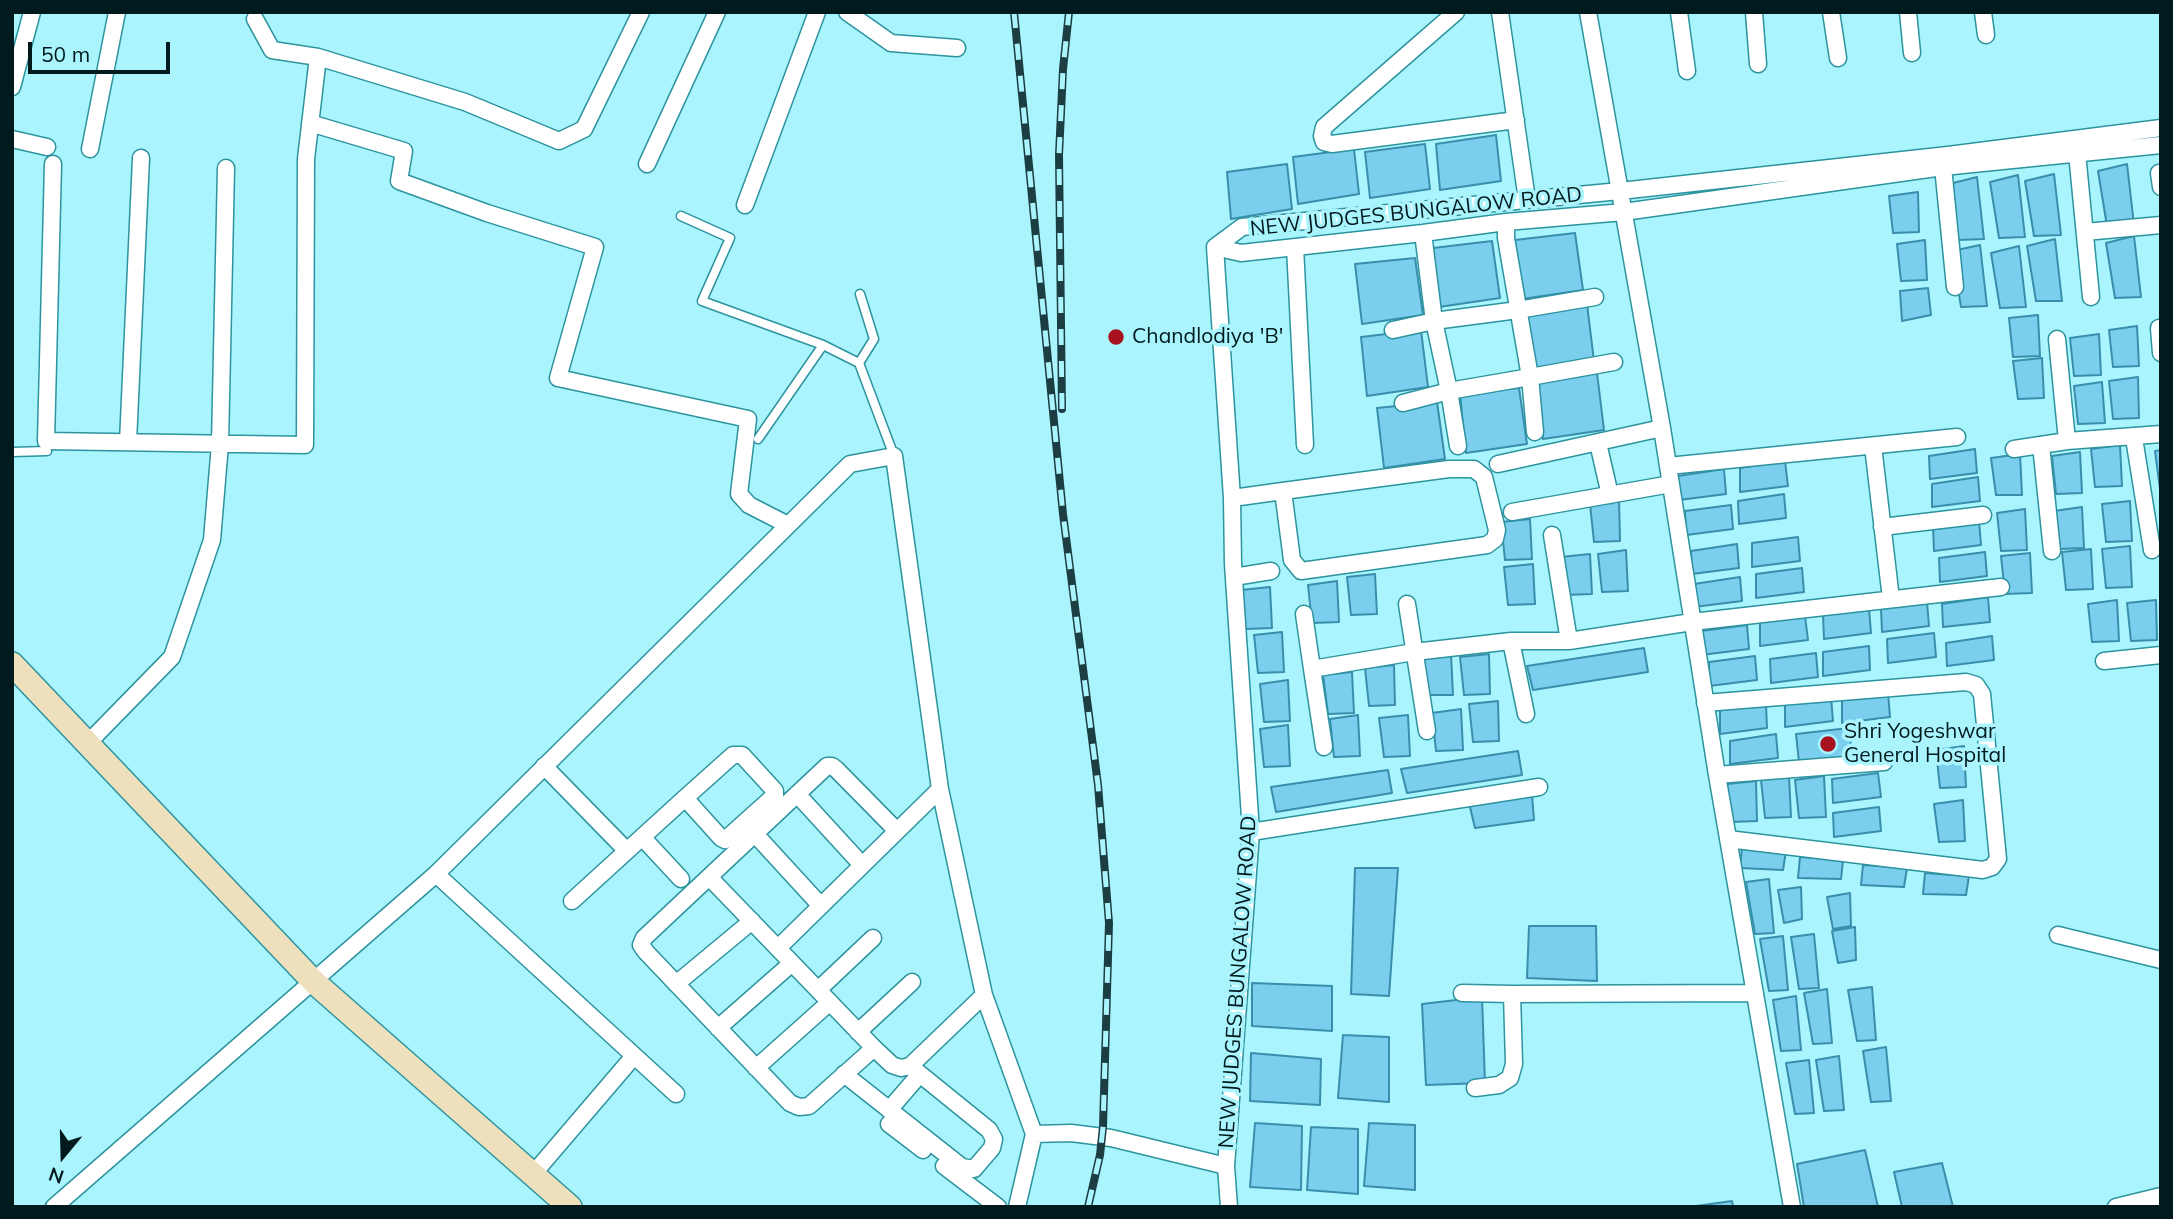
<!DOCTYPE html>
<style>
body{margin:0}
#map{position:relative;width:2173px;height:1219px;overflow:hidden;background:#aaf4fd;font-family:Mulish,sans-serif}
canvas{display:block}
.frame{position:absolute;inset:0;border:14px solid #001a1e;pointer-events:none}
.north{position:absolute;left:28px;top:1121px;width:70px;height:70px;-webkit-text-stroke:5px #aaf4fd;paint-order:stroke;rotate:199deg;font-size:19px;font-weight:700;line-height:28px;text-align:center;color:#001a1e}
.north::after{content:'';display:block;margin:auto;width:24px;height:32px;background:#001a1e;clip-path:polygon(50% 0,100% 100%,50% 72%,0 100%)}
.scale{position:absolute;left:28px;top:42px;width:142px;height:32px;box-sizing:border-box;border:4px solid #001a1e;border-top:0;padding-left:9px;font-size:21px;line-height:24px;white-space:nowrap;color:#001a1e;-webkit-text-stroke:5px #aaf4fd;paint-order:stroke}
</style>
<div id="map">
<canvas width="2173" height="1219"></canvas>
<div class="frame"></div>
<div class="north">N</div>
<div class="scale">50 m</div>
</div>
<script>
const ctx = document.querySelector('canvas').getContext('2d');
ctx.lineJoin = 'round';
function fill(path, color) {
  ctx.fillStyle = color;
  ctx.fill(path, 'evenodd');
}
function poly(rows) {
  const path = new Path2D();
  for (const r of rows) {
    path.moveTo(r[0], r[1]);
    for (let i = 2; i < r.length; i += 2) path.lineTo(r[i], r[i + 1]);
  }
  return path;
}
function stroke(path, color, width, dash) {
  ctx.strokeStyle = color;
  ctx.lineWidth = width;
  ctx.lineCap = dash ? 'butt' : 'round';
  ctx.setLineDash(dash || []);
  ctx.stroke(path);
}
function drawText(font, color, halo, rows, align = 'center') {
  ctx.font = font + ' Mulish,sans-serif';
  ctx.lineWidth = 7;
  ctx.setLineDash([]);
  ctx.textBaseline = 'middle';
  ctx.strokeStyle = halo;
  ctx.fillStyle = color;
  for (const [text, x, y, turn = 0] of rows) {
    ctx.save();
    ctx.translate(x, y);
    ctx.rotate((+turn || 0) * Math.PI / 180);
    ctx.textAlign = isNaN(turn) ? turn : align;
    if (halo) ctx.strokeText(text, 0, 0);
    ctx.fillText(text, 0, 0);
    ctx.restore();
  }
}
const building = poly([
 [1496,135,1501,181,1440,190,1436,144,1496,135],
 [1425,144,1430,189,1370,198,1365,152,1425,144],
 [1354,149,1359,194,1298,204,1293,157,1354,149],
 [1287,164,1292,209,1231,219,1227,172,1287,164],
 [2127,164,2134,225,2107,226,2098,171,2127,164],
 [2054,174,2061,235,2034,236,2025,181,2054,174],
 [2018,175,2025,237,1999,238,1990,182,2018,175],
 [1977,177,1984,239,1958,240,1949,184,1977,177],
 [1918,192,1919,232,1893,233,1889,196,1918,192],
 [1575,233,1583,290,1522,299,1515,240,1575,233],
 [2134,236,2141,297,2115,298,2106,243,2134,236],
 [2055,239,2062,301,2036,301,2027,246,2055,239],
 [1925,240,1927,280,1901,281,1897,244,1925,240],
 [1492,241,1500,298,1439,307,1433,248,1492,241],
 [1980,245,1987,306,1961,307,1952,251,1980,245],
 [2019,246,2026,307,2000,308,1991,253,2019,246],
 [1415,258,1423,315,1362,324,1355,264,1415,258],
 [1928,288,1931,315,1902,321,1900,291,1928,288],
 [1587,304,1594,361,1533,370,1526,314,1587,304],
 [2038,315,2040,356,2013,357,2009,318,2038,315],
 [2137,326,2139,366,2113,367,2109,330,2137,326],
 [1421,330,1428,387,1367,396,1361,337,1421,330],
 [2099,334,2101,375,2074,376,2070,338,2099,334],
 [2042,358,2044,398,2018,399,2013,361,2042,358],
 [1597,373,1604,430,1543,439,1537,380,1597,373],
 [2138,377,2139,418,2113,419,2109,381,2138,377],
 [2102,382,2105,423,2078,424,2074,386,2102,382],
 [1519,388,1527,444,1466,453,1460,394,1519,388],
 [1437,402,1445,459,1384,468,1377,408,1437,402],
 [2120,445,2122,486,2095,487,2091,449,2120,445],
 [1975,449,1977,473,1930,479,1929,456,1975,449],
 [2161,450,2161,489,2160,489,2155,451,2161,450],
 [2080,452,2082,493,2056,494,2052,456,2080,452],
 [2020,454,2022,495,1996,495,1991,458,2020,454],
 [1785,461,1788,486,1740,492,1740,468,1785,461],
 [1724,469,1726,494,1679,500,1678,476,1724,469],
 [1978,477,1980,501,1932,507,1932,484,1978,477],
 [1784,494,1786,518,1739,524,1738,501,1784,494],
 [1619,501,1620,541,1594,542,1590,504,1619,501],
 [2130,501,2132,541,2106,542,2102,504,2130,501],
 [1731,505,1733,529,1686,535,1685,511,1731,505],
 [2082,507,2084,548,2058,549,2054,511,2082,507],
 [2025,509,2027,550,2001,551,1997,513,2025,509],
 [1530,519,1532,559,1505,560,1501,522,1530,519],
 [1979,521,1981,545,1934,551,1933,527,1979,521],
 [1798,537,1800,561,1752,567,1752,543,1798,537],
 [1737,544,1739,568,1692,574,1691,551,1737,544],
 [2130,546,2132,587,2106,588,2102,549,2130,546],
 [2091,549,2093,589,2066,590,2062,552,2091,549],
 [1626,550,1628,591,1602,592,1598,554,1626,550],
 [1985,552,1987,576,1940,582,1939,558,1985,552],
 [2030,553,2032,593,2005,594,2001,556,2030,553],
 [1590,554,1592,594,1565,595,1561,557,1590,554],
 [1533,564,1535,604,1508,605,1504,567,1533,564],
 [1802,568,1804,592,1756,598,1756,574,1802,568],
 [1375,574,1377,614,1351,615,1347,577,1375,574],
 [1740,577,1742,601,1694,607,1694,584,1740,577],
 [1337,581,1339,622,1312,623,1308,585,1337,581],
 [1270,587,1272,628,1245,629,1241,590,1270,587],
 [1988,597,1990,622,1943,627,1942,604,1988,597],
 [2117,600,2119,641,2092,642,2088,604,2117,600],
 [2156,600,2157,640,2131,641,2127,603,2156,600],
 [1927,602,1929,626,1882,632,1881,609,1927,602],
 [1869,609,1871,633,1824,639,1823,615,1869,609],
 [1805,616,1808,640,1760,646,1760,622,1805,616],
 [1747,625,1749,649,1701,655,1701,631,1747,625],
 [1282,632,1284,672,1258,673,1254,635,1282,632],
 [1934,633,1936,657,1888,663,1887,639,1934,633],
 [1992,636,1994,660,1947,666,1946,643,1992,636],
 [1869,646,1870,670,1823,676,1823,652,1869,646],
 [1644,648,1648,672,1533,690,1527,666,1644,648],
 [1816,653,1818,677,1771,683,1770,659,1816,653],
 [1451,654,1453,695,1426,695,1422,657,1451,654],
 [1489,654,1490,694,1464,695,1460,657,1489,654],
 [1755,656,1757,680,1709,686,1709,662,1755,656],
 [1394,665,1395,705,1369,706,1365,668,1394,665],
 [1352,672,1354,713,1328,714,1323,675,1352,672],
 [1288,680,1290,721,1264,722,1260,684,1288,680],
 [1888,693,1890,717,1842,723,1842,699,1888,693],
 [1831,697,1833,721,1785,727,1785,703,1831,697],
 [1498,701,1499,741,1473,742,1469,704,1498,701],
 [1766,704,1767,728,1720,734,1720,710,1766,704],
 [1461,709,1463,750,1436,751,1432,713,1461,709],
 [1358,715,1360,756,1334,757,1330,719,1358,715],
 [1408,715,1410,756,1384,757,1379,718,1408,715],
 [1288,725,1290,766,1264,767,1260,729,1288,725],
 [1849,728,1852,756,1799,762,1796,734,1849,728],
 [1776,734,1778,758,1730,764,1730,741,1776,734],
 [1964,746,1966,787,1940,788,1936,750,1964,746],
 [1518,751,1522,775,1407,793,1401,769,1518,751],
 [1388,770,1392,793,1276,812,1271,787,1388,770],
 [1878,773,1881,797,1833,803,1832,779,1878,773],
 [1789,776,1791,817,1765,818,1761,780,1789,776],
 [1824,776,1826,817,1799,818,1795,780,1824,776],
 [1756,781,1757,821,1731,822,1727,784,1756,781],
 [1532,795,1534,820,1475,828,1469,803,1532,795],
 [1963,800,1965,841,1939,842,1934,804,1963,800],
 [1879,807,1881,831,1834,837,1833,813,1879,807],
 [1742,848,1786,851,1783,870,1740,868,1742,848],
 [1800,857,1843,860,1841,879,1798,878,1800,857],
 [1863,865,1907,868,1904,887,1861,885,1863,865],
 [1355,868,1398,868,1389,996,1351,994,1355,868],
 [1925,873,1969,876,1966,895,1923,894,1925,873],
 [1769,879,1774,933,1755,934,1746,882,1769,879],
 [1801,887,1802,919,1784,923,1778,890,1801,887],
 [1850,893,1851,926,1833,929,1827,897,1850,893],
 [1529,926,1596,926,1597,981,1527,978,1529,926],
 [1855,927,1856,960,1838,963,1832,931,1855,927],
 [1814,934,1819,988,1799,989,1791,937,1814,934],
 [1783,936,1788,990,1769,991,1760,939,1783,936],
 [1252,983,1332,986,1332,1031,1252,1026,1252,983],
 [1872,987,1876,1040,1857,1041,1848,990,1872,987],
 [1827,989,1832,1043,1813,1044,1804,993,1827,989],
 [1796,996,1801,1050,1781,1051,1773,1000,1796,996],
 [1482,997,1485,1083,1426,1085,1422,1004,1482,997],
 [1343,1035,1389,1037,1389,1102,1338,1098,1343,1035],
 [1886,1047,1891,1101,1871,1102,1863,1051,1886,1047],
 [1251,1053,1321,1059,1320,1105,1250,1101,1251,1053],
 [1839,1056,1844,1110,1824,1111,1816,1060,1839,1056],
 [1809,1060,1814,1113,1795,1114,1786,1063,1809,1060],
 [1255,1123,1302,1126,1301,1190,1250,1187,1255,1123],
 [1369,1123,1415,1125,1415,1190,1364,1186,1369,1123],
 [1311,1127,1358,1129,1358,1194,1307,1190,1311,1127],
 [1865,1150,1878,1207,1804,1207,1797,1164,1865,1150],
 [1942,1163,1953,1207,1902,1207,1894,1172,1942,1163],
 [1732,1201,1733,1207,1689,1207,1732,1201]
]);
fill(building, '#7bceee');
stroke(building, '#398eac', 2);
const lane = poly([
 [681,216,730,238,702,301,823,345,859,363,894,456],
 [859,363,874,339,860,294],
 [758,439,823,345],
 [12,452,47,451]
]);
const street = poly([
 [847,12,891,43,957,48],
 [1456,12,1324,127,1322,136,1324,142,1332,144,1516,120],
 [1500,12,1527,200],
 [1588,12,1662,428,1717,775,1792,1207],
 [1679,12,1687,71],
 [1754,12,1758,64],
 [1831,12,1838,58],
 [1908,12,1912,53],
 [1983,12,1986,35],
 [318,57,465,102,559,141,584,129,641,12],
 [12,87,32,12],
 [310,123,404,151,399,181,487,213,595,247,558,378,748,419,739,494,749,505,788,525],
 [12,139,47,147],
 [90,149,117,12],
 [2077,153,2091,297],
 [53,164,46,441,305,445,306,159,318,57,272,50,255,19],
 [647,164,717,12],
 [1943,167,1955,287],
 [2159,173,2161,187],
 [745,205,817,12],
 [2085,232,2161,225],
 [1423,233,1434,321,1449,391,1530,377,1506,238,1506,222],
 [1215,247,1232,498,1233,564,1251,832,1226,1166,1229,1207],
 [1215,247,1242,227,1620,191,1948,155,2161,128],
 [1215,247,1241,253,1423,233,1506,222,1624,212,1943,167,2161,145],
 [1295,247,1305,445],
 [2159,328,2161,353],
 [1393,330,1434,321,1518,310,1595,297],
 [2057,339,2067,441],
 [1403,403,1449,391,1458,446],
 [1535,432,1530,377,1614,362],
 [2134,438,2152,550],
 [128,442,141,158],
 [1598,443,1610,495],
 [2041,445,2052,551],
 [1873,446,1891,599],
 [2014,449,2067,441,2161,434],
 [1498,464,1662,428],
 [1668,466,1957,437],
 [1232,498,1247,496,1283,491,1449,469,1474,469,1484,477,1497,530,1495,539,1487,545,1301,571,1292,560,1283,491],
 [1512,512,1671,484],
 [1882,527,1983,515],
 [1552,535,1569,641],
 [1234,577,1271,571],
 [1407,604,1427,731],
 [1304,614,1312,669,1414,652,1511,641,1569,641,1692,622,2001,587],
 [1511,641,1526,714],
 [2104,661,2161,655],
 [1312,669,1324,747],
 [1705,703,1966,682,1976,685,1982,694,1998,859,1992,867,1983,870,1728,839],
 [88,743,172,657,212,540,220,444,226,168],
 [544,766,627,851],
 [1717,775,1884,762],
 [797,794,862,865],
 [897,831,836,769,832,766,827,766,644,938,641,945,646,952,790,1103,799,1107,809,1106,874,1048,892,1065,901,1068,910,1066,984,995],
 [1251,832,1539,787],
 [755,834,821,906],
 [642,837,681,879],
 [436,874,676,1094],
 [709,877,874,1048],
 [572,901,685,798,733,755,742,755,775,791,775,795,725,840,721,838,685,798],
 [2058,935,2161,960],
 [778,948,940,789],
 [676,984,752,921],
 [818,990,873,938],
 [1462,993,1512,994],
 [718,1028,792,963],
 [858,1032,912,982],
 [756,1068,830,1002],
 [844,1074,962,1167,974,1169,992,1148,994,1139,989,1130,910,1066],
 [1475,1088,1499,1085,1510,1078,1514,1064,1512,994,1755,993],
 [889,1110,920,1074],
 [889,1124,923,1150],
 [1034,1134,1071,1133,1111,1138,1226,1166],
 [944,1166,998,1207],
 [534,1173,634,1056],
 [54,1207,436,874,850,464,894,456,940,789,984,995,1034,1134,1017,1207],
 [2116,1207,2161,1196]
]);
const secondary = poly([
 [12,664,314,982,570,1207]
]);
stroke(lane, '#2c949f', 11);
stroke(street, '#2c949f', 19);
stroke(secondary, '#2c949f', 26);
stroke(lane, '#fff', 8);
stroke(street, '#fff', 16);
stroke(secondary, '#eee0bd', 23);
const rail = poly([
 [1014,12,1063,514,1098,785,1109,923,1103,1127,1100,1155,1088,1207],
 [1062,409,1059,155,1063,69,1069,12]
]);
stroke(rail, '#1c3e43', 8);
stroke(rail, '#aaf4fd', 5, [16]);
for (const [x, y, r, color] of [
 [1116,337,9,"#a8121e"],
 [1828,744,9,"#a8121e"]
]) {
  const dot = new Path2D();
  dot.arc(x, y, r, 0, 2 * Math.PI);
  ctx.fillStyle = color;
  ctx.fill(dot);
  stroke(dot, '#aaf4fd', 2.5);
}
drawText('21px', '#001a1e', '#aaf4fd', [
 ["NEW JUDGES BUNGALOW ROAD",1416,212,-6],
 ["NEW JUDGES BUNGALOW ROAD",1238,982,-86]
]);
drawText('21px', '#001a1e', '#aaf4fd', [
 ["Chandlodiya 'B'",1132,337],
 ["Shri Yogeshwar",1844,732],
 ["General Hospital",1844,756]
], 'left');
</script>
